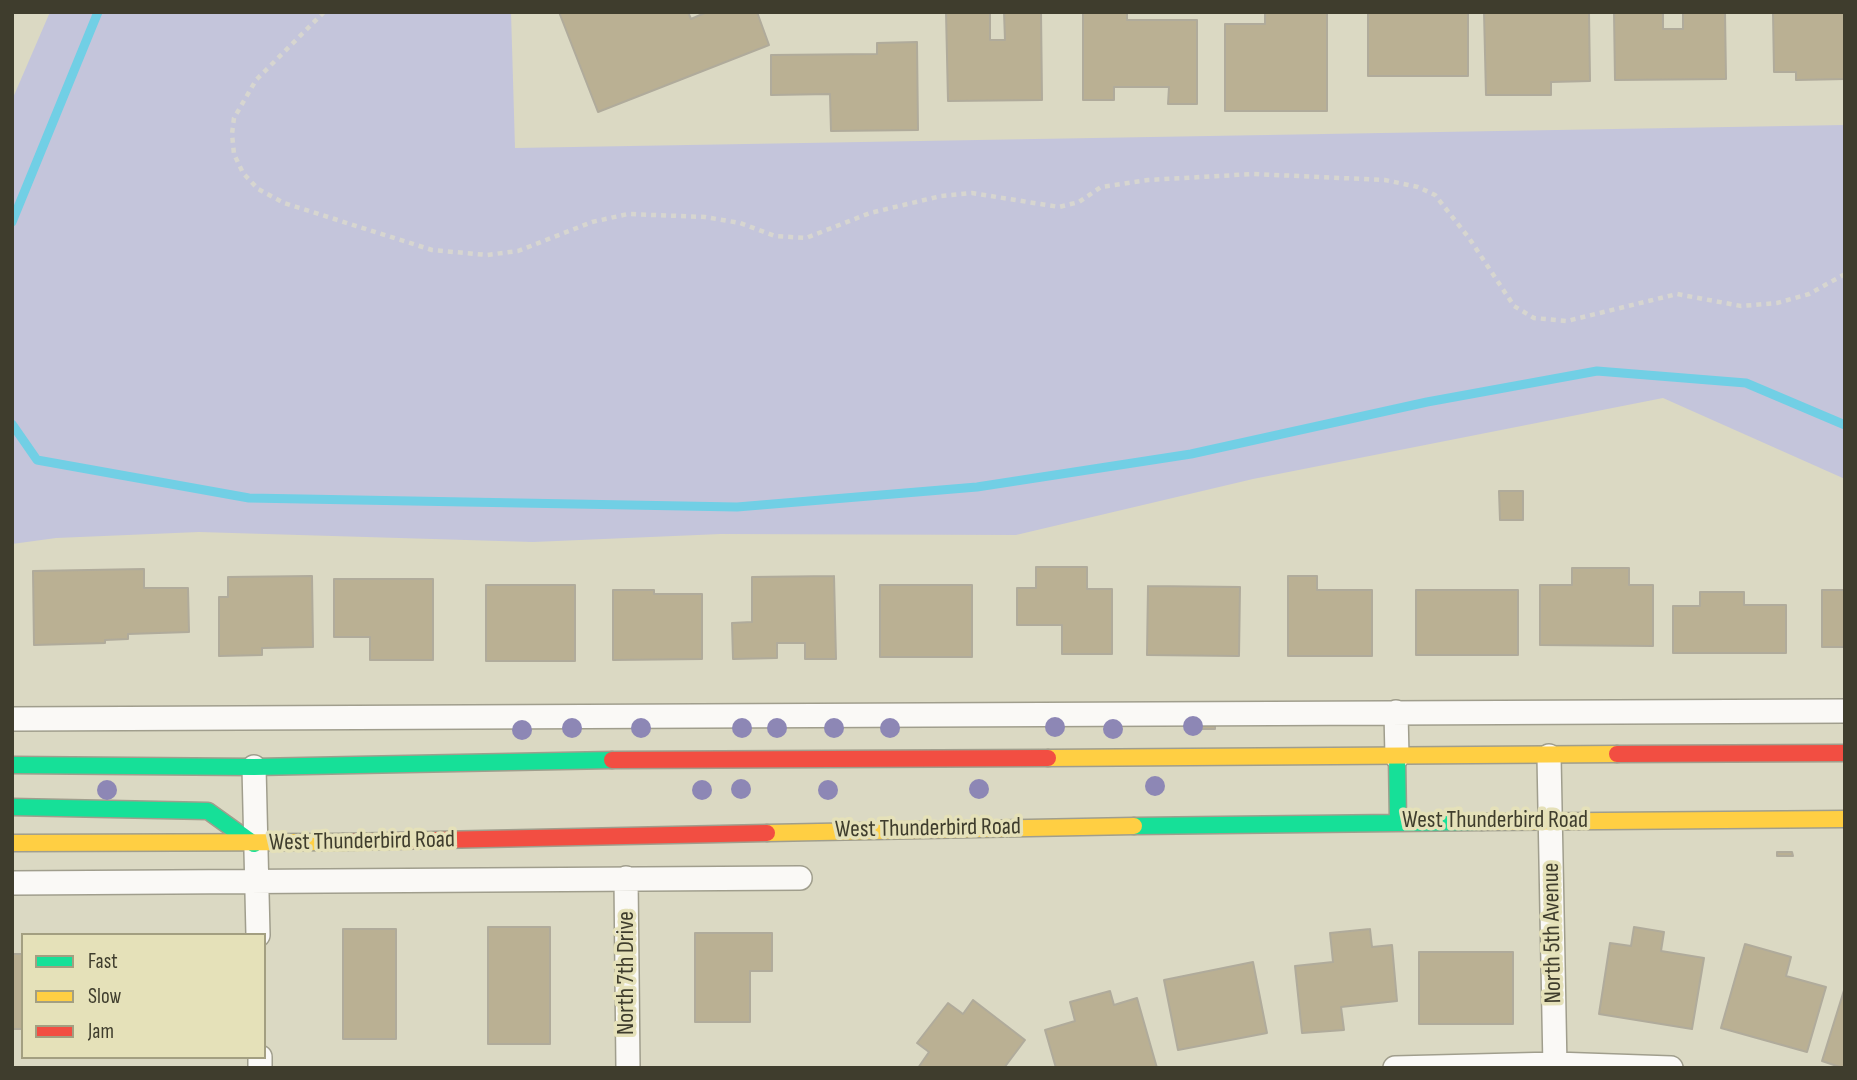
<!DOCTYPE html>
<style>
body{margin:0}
#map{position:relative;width:1857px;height:1080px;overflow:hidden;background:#dbd9c3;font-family:"Sofia Sans Condensed",sans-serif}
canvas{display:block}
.frame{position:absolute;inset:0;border:14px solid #3f3d2d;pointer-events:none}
.legend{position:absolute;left:21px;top:933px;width:245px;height:126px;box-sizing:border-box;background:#e5e1b9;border:2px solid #a39f81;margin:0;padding:9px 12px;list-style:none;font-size:21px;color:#3f3d2d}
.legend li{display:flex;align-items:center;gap:14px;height:35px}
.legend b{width:35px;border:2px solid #a39f81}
</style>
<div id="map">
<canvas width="1857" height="1080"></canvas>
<div class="frame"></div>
<ul class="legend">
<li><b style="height:9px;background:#16e098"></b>Fast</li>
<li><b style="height:9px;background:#ffcf43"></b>Slow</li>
<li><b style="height:9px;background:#f24e42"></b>Jam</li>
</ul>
</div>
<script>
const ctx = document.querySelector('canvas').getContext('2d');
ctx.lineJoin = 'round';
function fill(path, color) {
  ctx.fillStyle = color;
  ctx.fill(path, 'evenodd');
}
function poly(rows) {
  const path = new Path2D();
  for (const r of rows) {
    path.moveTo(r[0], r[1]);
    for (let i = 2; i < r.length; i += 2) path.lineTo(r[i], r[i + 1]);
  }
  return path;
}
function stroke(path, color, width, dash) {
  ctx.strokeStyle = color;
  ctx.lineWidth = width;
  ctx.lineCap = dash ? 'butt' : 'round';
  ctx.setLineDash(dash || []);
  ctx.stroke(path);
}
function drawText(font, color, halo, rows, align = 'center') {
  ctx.font = font + ' "Sofia Sans Condensed",sans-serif';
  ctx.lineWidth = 7;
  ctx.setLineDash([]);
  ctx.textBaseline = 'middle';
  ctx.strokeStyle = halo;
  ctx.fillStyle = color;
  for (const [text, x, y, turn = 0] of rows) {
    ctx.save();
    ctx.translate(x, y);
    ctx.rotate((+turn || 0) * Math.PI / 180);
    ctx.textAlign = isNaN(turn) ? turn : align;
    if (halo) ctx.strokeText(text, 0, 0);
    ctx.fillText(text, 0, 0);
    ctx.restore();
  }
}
fill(poly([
 [50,12,511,12,515,148,1845,125,1845,479,1663,398,1253,479,1016,535,721,534,533,542,199,532,56,538,12,544,12,100]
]), '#c4c5db');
stroke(poly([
 [12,222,98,12],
 [12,424,37,460,249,498,737,507,977,487,1191,454,1427,402,1597,371,1746,383,1845,425]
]), '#71cfe5', 9);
const building = poly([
 [559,12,688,12,691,19,707,12,757,12,769,45,598,112,559,12],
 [946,12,990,12,990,40,1005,40,1004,12,1041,12,1042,100,948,101,946,12],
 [1083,12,1127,12,1127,20,1197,20,1197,104,1168,104,1169,87,1114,87,1114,100,1083,100,1083,12],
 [1265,12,1327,12,1327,111,1225,111,1225,24,1265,24,1265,12],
 [1368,12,1468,12,1468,76,1368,76,1368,12],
 [1484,12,1589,12,1590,81,1551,82,1551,95,1486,95,1484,12],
 [1614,12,1663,12,1663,29,1683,29,1683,12,1725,12,1726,79,1615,80,1614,12],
 [1773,12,1845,12,1845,79,1796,80,1796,72,1774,72,1773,12],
 [917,42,918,130,831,131,830,94,771,95,771,55,877,54,877,43,917,42],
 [1499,491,1523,491,1523,520,1500,520,1499,491],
 [1036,567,1087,567,1087,589,1112,589,1112,654,1062,654,1062,625,1017,625,1017,588,1036,588,1036,567],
 [1572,568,1629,568,1629,585,1653,585,1653,646,1540,645,1540,585,1572,585,1572,568],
 [144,569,144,588,188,588,189,632,128,634,128,639,105,640,105,643,34,645,33,571,144,569],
 [312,576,313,647,262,648,262,655,219,656,219,597,228,597,228,577,312,576],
 [834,576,836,659,805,659,805,643,777,643,777,658,733,659,732,623,752,622,752,577,834,576],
 [1288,576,1317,576,1317,590,1372,590,1372,656,1288,656,1288,576],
 [334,579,433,579,433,660,370,660,370,637,334,637,334,579],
 [486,585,575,585,575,661,486,661,486,585],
 [880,585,972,585,972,657,880,657,880,585],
 [1148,586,1240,587,1239,656,1147,655,1148,586],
 [613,590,654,590,654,594,702,594,702,659,613,660,613,590],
 [1416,590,1518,590,1518,655,1416,655,1416,590],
 [1822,590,1845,590,1845,647,1822,647,1822,590],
 [1700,592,1744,592,1744,605,1786,605,1786,653,1673,653,1673,606,1700,606,1700,592],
 [1215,722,1215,729,1200,729,1200,723,1215,722],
 [1777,852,1792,852,1793,856,1777,856,1777,852],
 [488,927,550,927,550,1044,488,1044,488,927],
 [1634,927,1664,932,1661,951,1704,958,1692,1029,1599,1014,1610,943,1631,946,1634,927],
 [343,929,396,929,396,1039,343,1039,343,929],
 [1370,929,1372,947,1392,945,1397,1001,1341,1007,1344,1030,1302,1033,1295,966,1333,962,1330,933,1370,929],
 [695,933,772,933,772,971,750,971,750,1022,695,1022,695,933],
 [1745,944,1791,957,1786,976,1826,987,1807,1052,1721,1028,1745,944],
 [1419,952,1513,952,1513,1024,1419,1024,1419,952],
 [12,954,23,954,23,1029,12,1029,12,954],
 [1253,962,1267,1033,1178,1050,1164,980,1253,962],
 [1845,987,1845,1068,1843,1068,1822,1061,1845,987],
 [1110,991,1114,1005,1137,998,1157,1068,1056,1068,1045,1030,1075,1021,1070,1002,1110,991],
 [973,1000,1025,1040,1004,1068,918,1068,929,1052,917,1043,948,1003,963,1014,973,1000]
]);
fill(building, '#bab093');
stroke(building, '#b0ab9b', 2);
const street = poly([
 [1396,712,1397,757],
 [12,719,1845,711],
 [1549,756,1555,1068],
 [254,767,258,935],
 [626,878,628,1068],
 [12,883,800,878],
 [260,1057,260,1068],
 [1395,1068,1555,1064,1671,1068]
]);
const fast = poly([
 [1397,757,1398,821],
 [12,765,254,767,612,760],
 [12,807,208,811,254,844],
 [1134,826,1482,822]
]);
const slow = poly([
 [1048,758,1617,754],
 [1482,822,1845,819],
 [767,833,1134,826],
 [12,843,343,842]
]);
const jam = poly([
 [1617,754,1845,753],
 [612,760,1048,758],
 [343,842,767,833]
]);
stroke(street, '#a09e8d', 26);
stroke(fast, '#a09e8d', 19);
stroke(slow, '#a09e8d', 19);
stroke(jam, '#a09e8d', 19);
stroke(poly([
 [324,12,256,80,234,118,232,134,234,154,243,173,258,189,284,203,432,250,487,255,518,251,592,222,628,214,705,217,740,223,775,236,806,238,870,213,941,196,972,193,1059,207,1079,202,1101,187,1148,180,1254,174,1385,180,1418,187,1435,195,1469,238,1514,306,1534,318,1567,321,1677,294,1741,306,1777,303,1809,294,1845,274]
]), '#d7d6d0', 4.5, [5, 5]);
stroke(street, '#faf9f6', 23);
stroke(fast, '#16e098', 16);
stroke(slow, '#ffcf43', 16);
stroke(jam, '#f24e42', 16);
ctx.fillStyle = '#8d87b5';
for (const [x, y] of [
 [1193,726],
 [1055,727],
 [572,728],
 [641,728],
 [742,728],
 [777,728],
 [834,728],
 [890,728],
 [1113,729],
 [522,730],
 [1155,786],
 [741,789],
 [979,789],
 [107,790],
 [702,790],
 [828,790]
]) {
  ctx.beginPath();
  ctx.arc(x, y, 10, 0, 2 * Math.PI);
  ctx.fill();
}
drawText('24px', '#3f3d2d', '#e5e1b9', [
 ["West Thunderbird Road",1495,821],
 ["West Thunderbird Road",928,829,-1],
 ["West Thunderbird Road",362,842,-1],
 ["North 5th Avenue",1553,933,-91],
 ["North 7th Drive",627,973,-90]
]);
</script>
